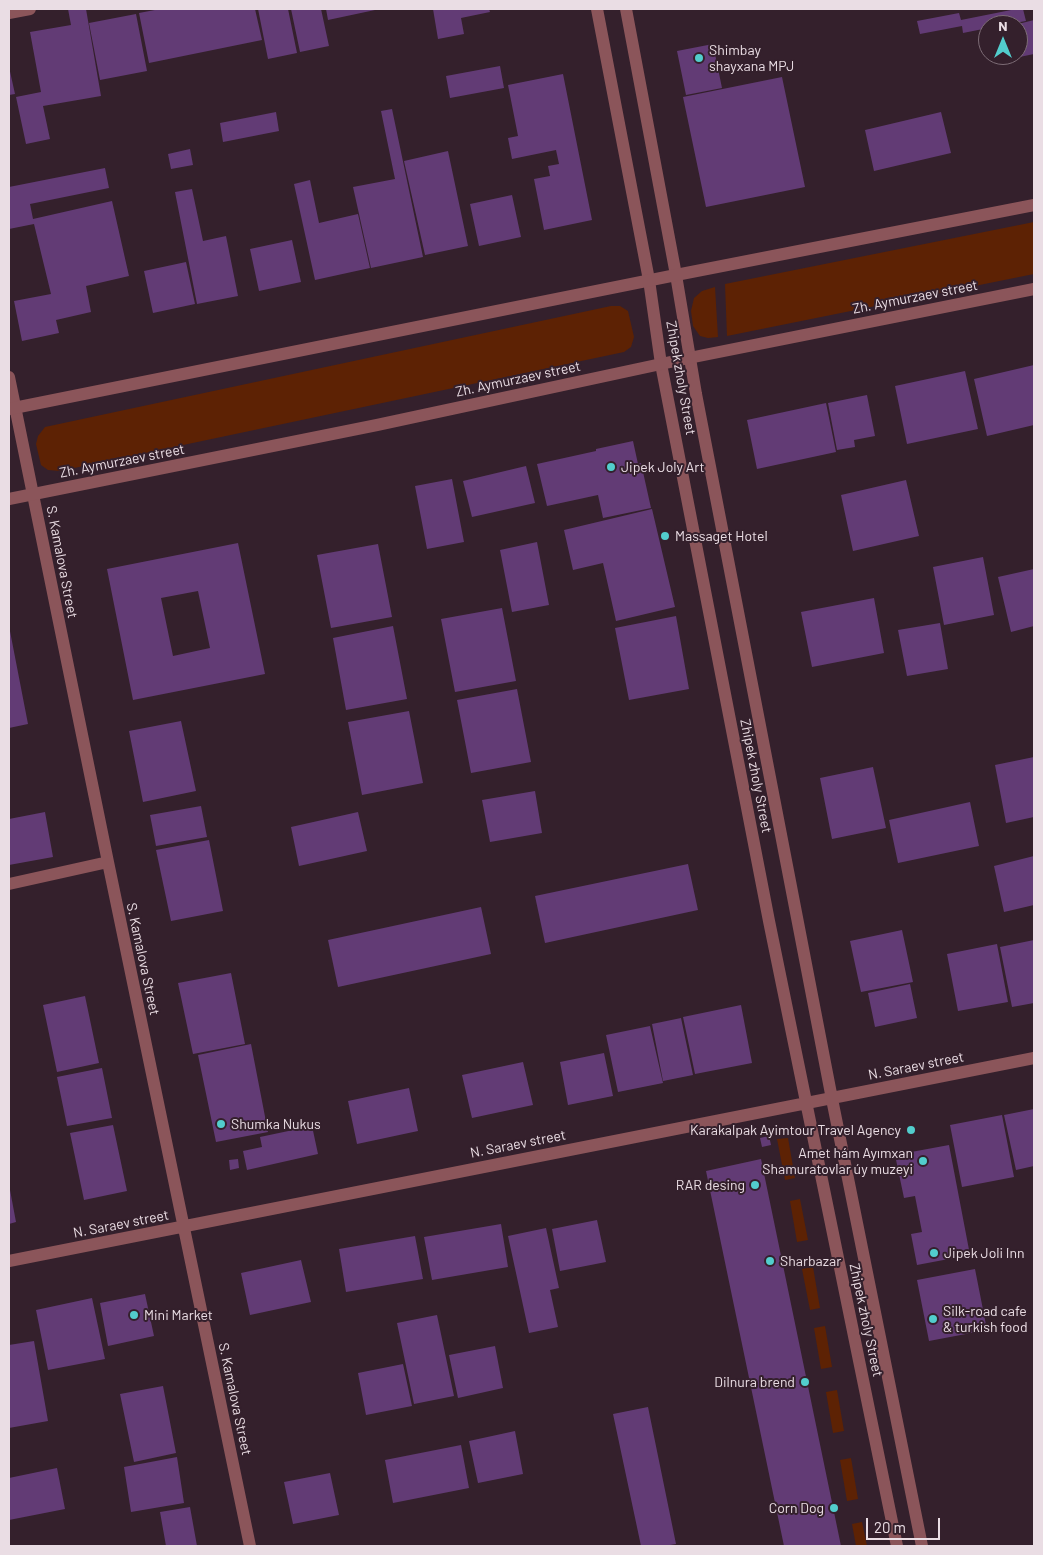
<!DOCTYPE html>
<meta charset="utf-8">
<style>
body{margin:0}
#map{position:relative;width:1043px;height:1555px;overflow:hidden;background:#34202c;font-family:Barlow,sans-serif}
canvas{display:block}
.frame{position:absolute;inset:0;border:10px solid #eadde4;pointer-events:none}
.north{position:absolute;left:978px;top:15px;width:50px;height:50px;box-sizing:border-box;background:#34202c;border:1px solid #7d6c76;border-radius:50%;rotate:0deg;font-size:14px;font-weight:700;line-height:20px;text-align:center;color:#eadde4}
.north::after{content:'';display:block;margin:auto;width:18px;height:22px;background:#52cdcd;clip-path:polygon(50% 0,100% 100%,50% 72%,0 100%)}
.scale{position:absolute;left:866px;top:1518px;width:74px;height:22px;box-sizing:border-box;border:2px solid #eadde4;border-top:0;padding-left:6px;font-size:15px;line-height:18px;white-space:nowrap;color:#eadde4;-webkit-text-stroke:4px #34202c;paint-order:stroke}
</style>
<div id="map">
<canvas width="1043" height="1555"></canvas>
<div class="frame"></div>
<div class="north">N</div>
<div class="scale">20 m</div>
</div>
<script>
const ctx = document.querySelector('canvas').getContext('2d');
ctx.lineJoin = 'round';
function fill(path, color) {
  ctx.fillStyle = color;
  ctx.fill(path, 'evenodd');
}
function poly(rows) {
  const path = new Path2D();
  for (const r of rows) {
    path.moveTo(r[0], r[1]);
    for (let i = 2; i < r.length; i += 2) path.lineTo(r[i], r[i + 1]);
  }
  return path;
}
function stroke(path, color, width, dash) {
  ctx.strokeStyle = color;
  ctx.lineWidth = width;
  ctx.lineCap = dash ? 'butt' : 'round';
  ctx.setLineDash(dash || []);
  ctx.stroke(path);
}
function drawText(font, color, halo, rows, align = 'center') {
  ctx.font = font + ' Barlow,sans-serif';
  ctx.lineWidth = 4;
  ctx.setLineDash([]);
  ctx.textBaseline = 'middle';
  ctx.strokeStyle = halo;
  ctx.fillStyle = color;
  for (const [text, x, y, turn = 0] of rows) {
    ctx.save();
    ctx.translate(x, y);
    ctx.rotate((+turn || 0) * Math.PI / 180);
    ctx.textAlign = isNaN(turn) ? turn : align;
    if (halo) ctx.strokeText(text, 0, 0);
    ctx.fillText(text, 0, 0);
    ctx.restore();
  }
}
fill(poly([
 [1034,222,1034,274,727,336,725,284],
 [715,287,718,337,708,338,700,336,693,326,691,311,694,298,702,291],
 [611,306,620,306,628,311,634,337,631,347,624,352,60,471,48,470,41,465,36,444,38,436,45,427],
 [788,1138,795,1178,785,1180,777,1139],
 [800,1199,808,1240,797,1242,790,1201],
 [813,1267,820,1308,810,1310,802,1269],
 [825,1326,832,1367,821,1369,814,1328],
 [837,1390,844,1431,833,1433,826,1392],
 [851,1458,858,1499,847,1501,840,1460],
 [862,1522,867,1546,856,1546,852,1524]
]), '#5d2204');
fill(poly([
 [68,9,86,9,101,96,43,106,50,139,26,144,16,97,41,92,30,32,71,25],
 [160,9,255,9,262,40,149,63,139,13],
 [258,9,288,9,297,53,268,59],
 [291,9,321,9,329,46,300,52],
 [326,9,375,9,375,10,328,20],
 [433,9,489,9,490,12,461,18,464,34,438,39],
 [1016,9,1023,9,1026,21,1003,25,988,25,988,28,963,33,962,26,920,34,917,21,959,13,961,20],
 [136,14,147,71,100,80,89,23],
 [1034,20,1034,54,1000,61,999,55,1018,55,1018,24],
 [713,44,722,88,686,95,677,51],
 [500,66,504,88,450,98,446,76],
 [9,67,15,94,9,95],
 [563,74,592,220,544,230,534,179,550,176,548,166,559,164,556,150,512,159,508,138,518,136,508,85],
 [782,77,805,187,706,207,683,97],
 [392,109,423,257,371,268,353,187,395,179,381,111],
 [276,112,279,131,223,142,220,123],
 [941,112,951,153,874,171,865,130],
 [190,149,193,165,171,169,168,154],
 [448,151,468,246,425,255,404,161],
 [105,168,109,188,30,204,33,219,112,201,129,276,86,286,91,312,56,320,59,333,22,341,14,301,51,294,34,224,9,229,9,187],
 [310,180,319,223,358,214,370,268,315,280,294,184],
 [192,189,203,241,226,236,238,296,197,304,175,192],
 [512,195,521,237,479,246,470,204],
 [292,240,301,282,259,291,250,249],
 [186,262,195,304,153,313,144,271],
 [1034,365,1034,425,987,436,974,379],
 [965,371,978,429,907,444,895,386],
 [867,395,875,436,854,440,855,447,837,450,828,403],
 [826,403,836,452,757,469,747,420],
 [633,441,638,464,641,463,651,508,603,518,598,495,547,506,537,464,596,451,596,449],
 [526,466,535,503,472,517,463,481],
 [452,479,464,542,427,549,415,486],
 [906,480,919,536,853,551,841,495],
 [652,509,675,607,616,621,603,563,573,570,564,530],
 [537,542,549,605,512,612,500,550],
 [238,543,265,674,133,700,107,569],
 [198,591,210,648,173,656,161,598],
 [378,544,392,617,331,628,317,555],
 [983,557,994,615,944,625,933,567],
 [1034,569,1034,626,1011,632,998,577],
 [874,598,884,653,812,667,801,612],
 [502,608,516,681,455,692,441,619],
 [676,616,689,689,629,700,615,628],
 [940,623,948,669,907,676,898,630],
 [9,626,28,724,9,728],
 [393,626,407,699,346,710,333,638],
 [517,689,531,762,471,773,457,700],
 [409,711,423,783,362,795,348,722],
 [181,721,196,791,143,802,129,731],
 [1034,757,1034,817,1006,823,995,765],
 [873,767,886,828,832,839,820,778],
 [535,791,542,833,490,842,482,800],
 [970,802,979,846,898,863,889,820],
 [201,806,207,837,156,846,150,815],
 [45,812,53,857,9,865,9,819],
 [358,812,367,851,299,866,291,827],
 [209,840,223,911,171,921,156,850],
 [1034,856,1034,905,1004,912,994,866],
 [688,864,698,910,545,943,535,896],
 [481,907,491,954,338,987,328,940],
 [902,930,913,982,861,992,850,941],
 [1034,940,1034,1003,1012,1007,1000,947],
 [997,944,1008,1002,958,1011,947,954],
 [231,973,245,1044,193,1054,178,983],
 [910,984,917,1018,875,1027,868,993],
 [85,996,99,1063,57,1072,43,1005],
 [741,1005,752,1063,695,1074,683,1017],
 [681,1018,693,1075,663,1081,652,1024],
 [650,1026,663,1083,618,1092,606,1035],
 [251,1044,268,1132,216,1142,198,1055],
 [604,1053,613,1096,568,1105,560,1062],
 [523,1062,533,1105,472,1118,462,1075],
 [102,1068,112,1118,67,1126,57,1077],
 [409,1088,418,1131,357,1144,348,1101],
 [1034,1109,1034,1166,1016,1170,1004,1115],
 [1002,1115,1014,1177,962,1187,950,1125],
 [113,1125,127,1191,84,1200,70,1133],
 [312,1126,318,1154,247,1170,243,1151,262,1147,260,1137],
 [769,1136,771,1145,762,1147,760,1138],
 [949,1145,970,1255,917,1265,911,1234,922,1232,915,1196,904,1198,895,1155],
 [238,1159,239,1168,230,1170,229,1160],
 [761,1159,785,1275,841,1546,784,1546,706,1171],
 [10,1190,16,1222,9,1224,9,1191],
 [597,1220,606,1262,560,1271,552,1229],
 [501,1224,508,1267,432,1280,424,1237],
 [546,1228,559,1288,550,1290,558,1327,529,1333,508,1236],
 [415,1236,423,1279,346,1292,339,1249],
 [301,1260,311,1302,250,1315,241,1273],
 [975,1269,987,1330,929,1341,917,1280],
 [145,1294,154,1336,108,1346,100,1303],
 [92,1298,105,1359,48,1370,36,1310],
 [437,1315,454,1396,414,1404,397,1323],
 [34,1341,48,1421,9,1428,9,1345],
 [495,1346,503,1388,458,1398,449,1355],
 [403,1364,412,1406,366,1415,358,1373],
 [163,1386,176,1453,134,1462,120,1394],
 [648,1407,676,1544,664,1546,641,1546,613,1414],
 [515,1431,523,1474,478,1483,469,1441],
 [461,1445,469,1488,393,1503,385,1460],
 [177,1457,184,1503,131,1512,124,1467],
 [57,1468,65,1509,9,1520,9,1478],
 [330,1473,339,1515,293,1524,284,1482],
 [190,1507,197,1546,166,1546,160,1512]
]), '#623b75');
stroke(poly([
 [597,9,649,280,661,364,769,921,897,1546],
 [626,9,676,275,696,394,832,1099,922,1546],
 [9,13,30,9],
 [9,377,108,862,250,1546],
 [9,884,108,862],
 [9,1261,1034,1058]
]), '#8b555a', 12);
stroke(poly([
 [9,409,676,275,1034,205],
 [9,499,377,425,689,358,1034,289]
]), '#8b555a', 12);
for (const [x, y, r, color] of [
 [699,58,5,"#52cdcd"],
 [611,467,5,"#52cdcd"],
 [665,536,5,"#52cdcd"],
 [221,1124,5,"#52cdcd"],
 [911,1130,5,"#52cdcd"],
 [923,1161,5,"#52cdcd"],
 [755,1185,5,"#52cdcd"],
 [934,1253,5,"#52cdcd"],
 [770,1261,5,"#52cdcd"],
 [134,1315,5,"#52cdcd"],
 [933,1319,5,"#52cdcd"],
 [805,1382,5,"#52cdcd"],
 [834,1508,5,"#52cdcd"]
]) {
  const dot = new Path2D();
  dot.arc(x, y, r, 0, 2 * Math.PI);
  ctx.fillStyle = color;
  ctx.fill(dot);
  stroke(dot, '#34202c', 2);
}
drawText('14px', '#eadde4', '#34202c', [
 ["Shimbay",709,50],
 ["shayxana MPJ",709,66],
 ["Jipek Joly Art",621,467],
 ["Massaget Hotel",675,536],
 ["Shumka Nukus",231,1124],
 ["Karakalpak Ayimtour Travel Agency",901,1130,"right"],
 ["Amet hám Ayımxan",913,1153,"right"],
 ["Shamuratovlar úy muzeyi",913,1169,"right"],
 ["RAR desing",745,1185,"right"],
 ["Jipek Joli Inn",944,1253],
 ["Sharbazar",780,1261],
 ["Silk-road cafe",943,1311],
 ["& turkish food",943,1327],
 ["Mini Market",144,1315],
 ["Dilnura brend",795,1382,"right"],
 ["Corn Dog",824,1508,"right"]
], 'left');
drawText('14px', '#eadde4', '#34202c', [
 ["Zh. Aymurzaev street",915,297,-11],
 ["Zhipek zholy Street",681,378,80],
 ["Zh. Aymurzaev street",518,379,-12],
 ["Zh. Aymurzaev street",122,461,-11],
 ["S. Kamalova Street",62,562,79],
 ["Zhipek zholy Street",756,776,79],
 ["S. Kamalova Street",143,959,78],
 ["N. Saraev street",916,1066,-11],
 ["N. Saraev street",518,1144,-11],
 ["N. Saraev street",121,1224,-11],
 ["Zhipek zholy Street",866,1320,78],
 ["S. Kamalova Street",235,1399,78]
]);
</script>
